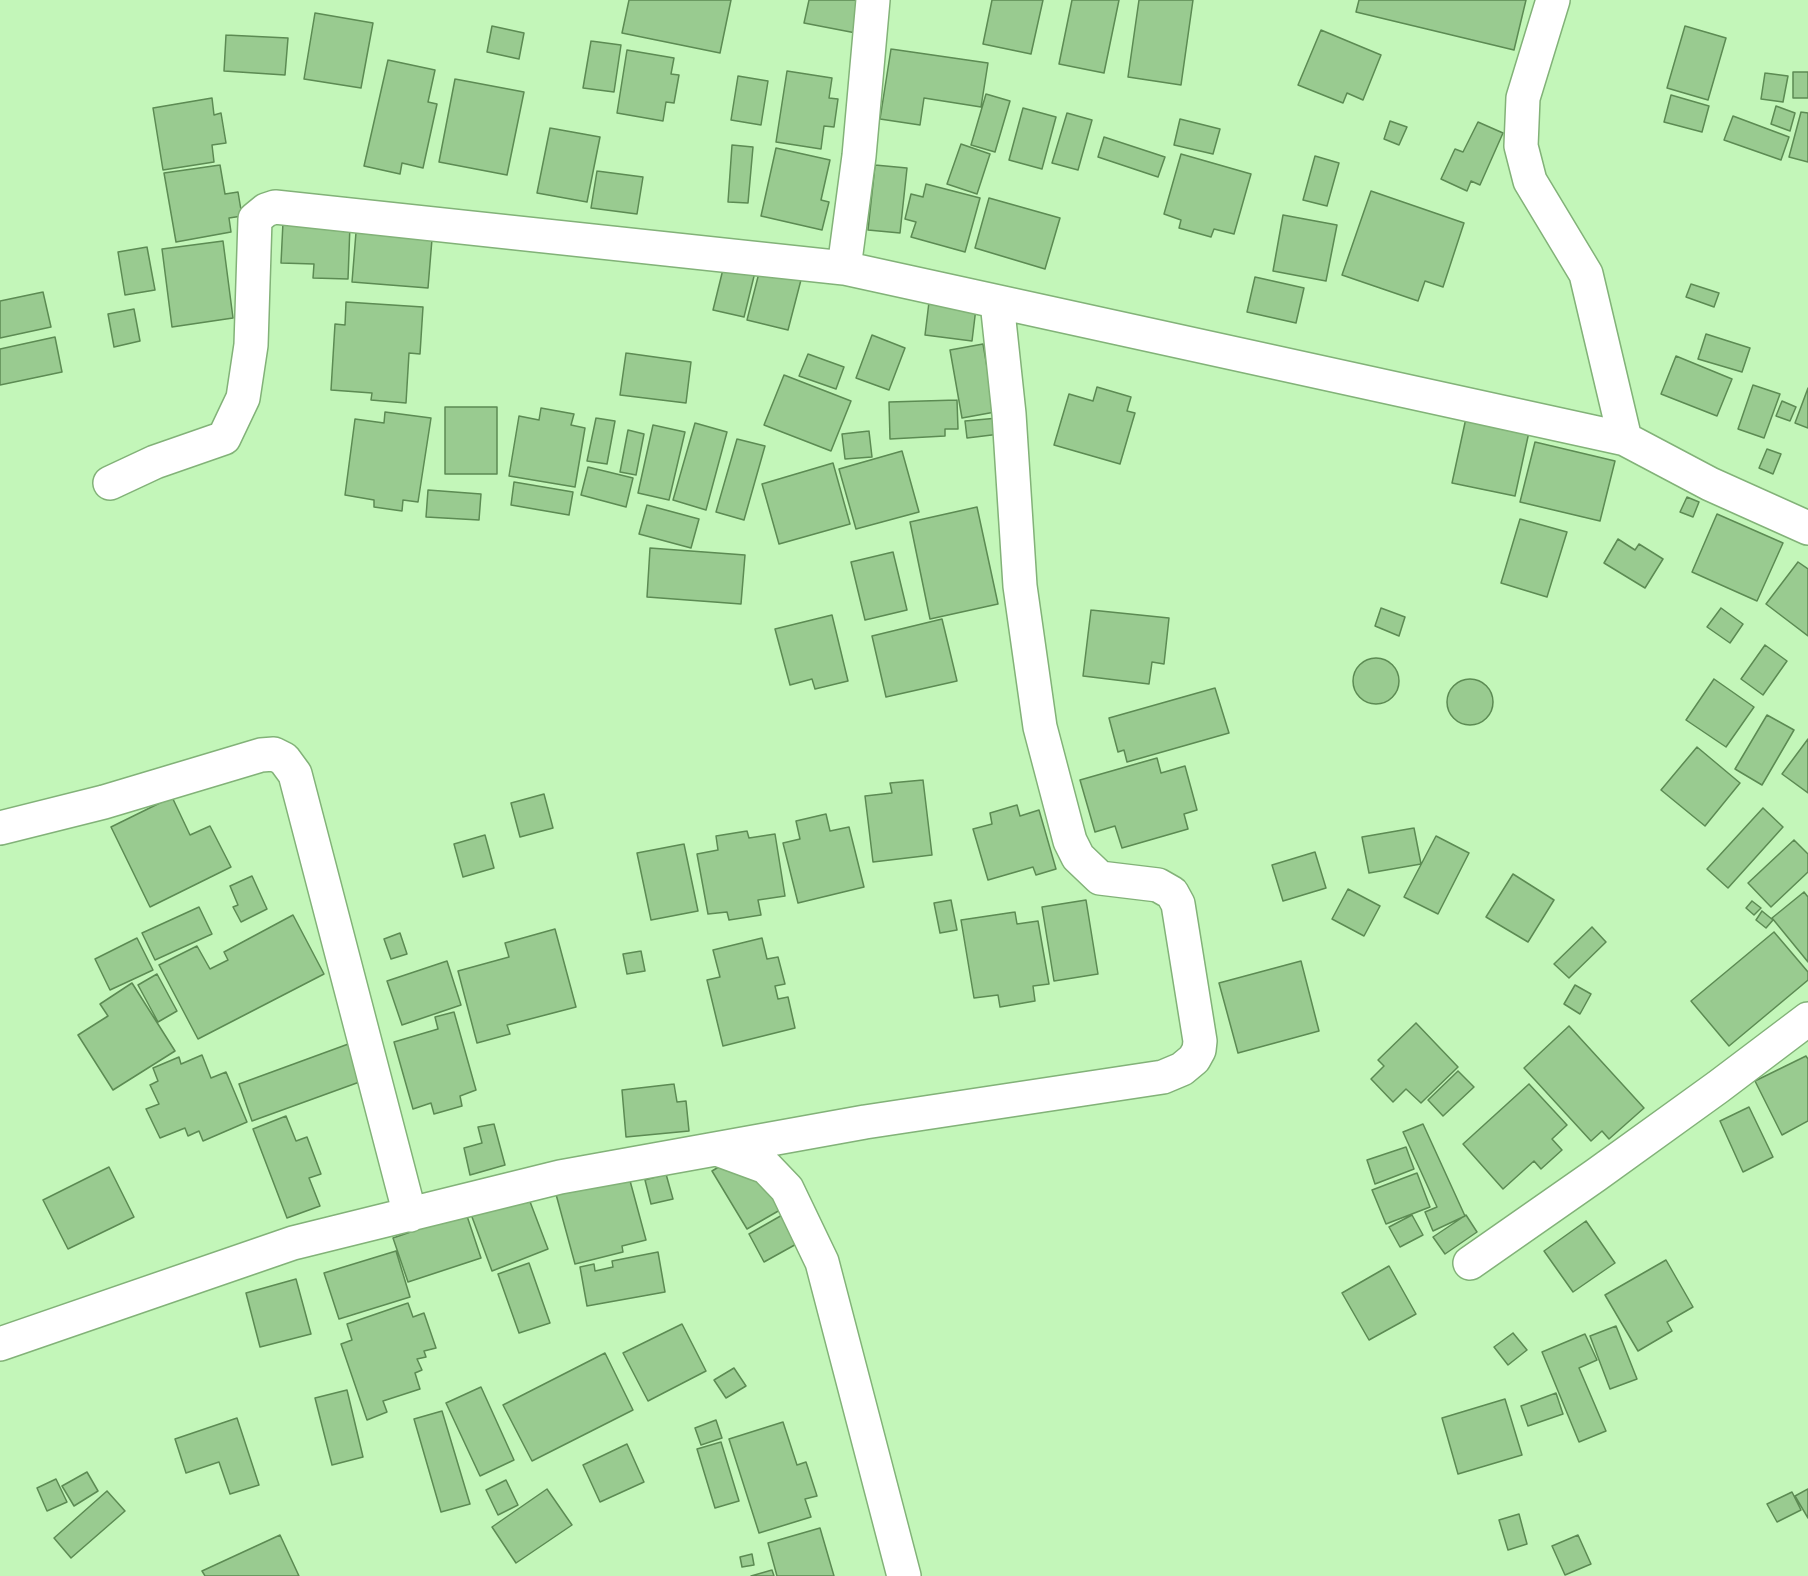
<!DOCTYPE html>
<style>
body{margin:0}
canvas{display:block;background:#c3f6b9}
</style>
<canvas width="1808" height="1576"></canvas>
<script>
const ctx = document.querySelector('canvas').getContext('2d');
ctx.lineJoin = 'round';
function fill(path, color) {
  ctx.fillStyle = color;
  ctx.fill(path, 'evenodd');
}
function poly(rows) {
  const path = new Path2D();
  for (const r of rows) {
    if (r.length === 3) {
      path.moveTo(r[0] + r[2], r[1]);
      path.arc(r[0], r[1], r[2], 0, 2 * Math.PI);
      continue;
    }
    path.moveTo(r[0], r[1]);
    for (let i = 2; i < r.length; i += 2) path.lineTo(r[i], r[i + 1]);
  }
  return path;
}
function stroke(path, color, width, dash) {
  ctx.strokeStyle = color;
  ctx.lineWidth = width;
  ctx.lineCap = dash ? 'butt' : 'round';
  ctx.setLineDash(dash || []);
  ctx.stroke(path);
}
const building = poly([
 [629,0,731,0,720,53,622,33,629,0],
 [809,0,867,0,861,34,804,23,809,0],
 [992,0,1043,0,1031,54,983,44,992,0],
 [1072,0,1119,0,1104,73,1059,64,1072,0],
 [1139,0,1193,0,1181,85,1128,77,1139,0],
 [1359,0,1526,0,1514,50,1356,12,1359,0],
 [315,13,373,23,361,88,304,79,315,13],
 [492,26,524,33,519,59,487,52,492,26],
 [1685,26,1726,38,1708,100,1667,88,1685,26],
 [1321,30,1381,55,1363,100,1347,93,1343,103,1298,85,1321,30],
 [226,35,288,38,285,75,224,71,226,35],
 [591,41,621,45,614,92,583,88,591,41],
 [891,49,988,63,981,107,924,98,920,125,880,119,891,49],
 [627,50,674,58,671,74,679,75,674,103,666,102,663,121,617,113,627,50],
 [388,60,435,70,428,102,437,104,423,168,402,163,400,174,364,166,388,60],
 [787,71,832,78,829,98,838,99,834,127,824,126,821,149,776,142,787,71],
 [1793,72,1808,72,1808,98,1793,98,1793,72],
 [1765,73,1788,76,1783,102,1761,99,1765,73],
 [738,76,768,81,761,125,731,120,738,76],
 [455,79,524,92,507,175,439,162,455,79],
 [986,94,1010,101,995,152,971,145,986,94],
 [1671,95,1709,106,1702,132,1664,122,1671,95],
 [212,98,214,115,221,113,226,143,212,145,214,162,163,170,153,108,212,98],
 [1776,106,1795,113,1790,131,1771,124,1776,106],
 [1023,108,1056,117,1042,169,1009,160,1023,108],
 [1801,112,1808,113,1808,162,1789,157,1801,112],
 [1067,113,1092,120,1078,170,1052,163,1067,113],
 [1733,116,1789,137,1781,160,1724,140,1733,116],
 [1180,119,1220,129,1213,154,1174,145,1180,119],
 [1390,121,1407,127,1399,145,1384,139,1390,121],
 [1478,122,1503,133,1480,185,1471,181,1467,191,1441,179,1455,149,1463,152,1478,122],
 [550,128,600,137,587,202,537,193,550,128],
 [1104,137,1165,157,1158,177,1098,157,1104,137],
 [961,144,990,154,977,194,947,184,961,144],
 [732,145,753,147,748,203,728,202,732,145],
 [776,148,830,160,821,200,829,202,822,230,761,216,776,148],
 [1181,154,1251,174,1234,234,1214,229,1211,237,1179,228,1181,220,1164,214,1181,154],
 [1315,156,1339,163,1327,206,1303,200,1315,156],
 [220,165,225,194,238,192,242,216,229,218,231,232,176,242,164,173,220,165],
 [875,165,907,168,900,233,868,230,875,165],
 [597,171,643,177,637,214,591,208,597,171],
 [926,184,980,198,965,252,911,237,916,222,905,219,911,194,923,197,926,184],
 [1371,191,1464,223,1443,287,1425,281,1418,301,1342,275,1371,191],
 [989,198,1060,218,1045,269,975,248,989,198],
 [1283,215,1337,225,1326,281,1273,271,1283,215],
 [357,220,433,227,428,288,352,282,357,220],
 [283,222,350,225,348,279,313,278,314,264,281,263,283,222],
 [223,241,233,318,172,327,162,249,223,241],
 [147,247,155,290,125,295,118,252,147,247],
 [726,257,757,264,744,317,713,310,726,257],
 [761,265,802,276,788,330,747,320,761,265],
 [1255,277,1304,288,1296,323,1247,312,1255,277],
 [1691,284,1719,293,1714,307,1686,297,1691,284],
 [43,292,51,327,0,338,0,301,43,292],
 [346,302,423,307,420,354,409,353,406,403,371,400,372,393,331,390,335,324,345,325,346,302],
 [929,302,976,308,972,341,925,335,929,302],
 [134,309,140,341,114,347,108,314,134,309],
 [1706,334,1750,348,1742,372,1698,359,1706,334],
 [872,335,905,348,889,390,856,378,872,335],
 [55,337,62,372,0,385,0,349,55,337],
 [983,344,995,412,962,418,950,350,983,344],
 [626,353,691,362,686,403,620,395,626,353],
 [808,354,844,367,836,389,799,376,808,354],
 [1676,356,1732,379,1717,416,1661,394,1676,356],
 [784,375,851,401,831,451,764,425,784,375],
 [1753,385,1780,394,1764,438,1738,429,1753,385],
 [1097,387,1131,397,1127,411,1135,413,1120,464,1054,445,1069,394,1093,401,1097,387],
 [1808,388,1808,428,1795,423,1808,388],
 [957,400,958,429,945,429,945,436,890,439,889,402,957,400],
 [1782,401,1796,407,1790,421,1776,416,1782,401],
 [445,407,497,407,497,474,445,474,445,407],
 [541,408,574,414,571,425,585,428,575,487,509,476,519,416,539,420,541,408],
 [385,412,431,418,418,502,403,500,402,511,374,507,374,500,345,495,355,419,384,423,385,412],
 [596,418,615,421,607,464,587,461,596,418],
 [998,418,1000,434,967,438,965,421,998,418],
 [1466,418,1529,432,1515,496,1452,483,1466,418],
 [695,423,727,432,706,510,673,500,695,423],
 [653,425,685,432,669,500,638,493,653,425],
 [628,430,644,434,636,475,620,472,628,430],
 [869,431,872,457,845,459,842,434,869,431],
 [737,439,765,446,744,520,716,512,737,439],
 [1535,442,1615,461,1600,521,1520,502,1535,442],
 [1767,449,1781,454,1773,474,1759,468,1767,449],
 [902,451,919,512,856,529,839,469,902,451],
 [833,463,850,524,779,544,762,484,833,463],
 [588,467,633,478,626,507,581,495,588,467],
 [514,482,573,492,569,515,511,505,514,482],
 [428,490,481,494,479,520,426,517,428,490],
 [1687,497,1699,502,1693,517,1680,512,1687,497],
 [647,505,699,519,691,548,639,534,647,505],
 [977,507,998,604,930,619,910,522,977,507],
 [1717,514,1783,543,1757,601,1692,572,1717,514],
 [1520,519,1567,532,1547,597,1501,583,1520,519],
 [1618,539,1635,550,1639,544,1663,559,1645,588,1604,563,1618,539],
 [650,548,745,555,741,604,647,597,650,548],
 [893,552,907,610,865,620,851,562,893,552],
 [1798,562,1808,569,1808,636,1766,604,1798,562],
 [1381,608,1405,617,1399,636,1375,626,1381,608],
 [1721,608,1743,624,1730,643,1707,627,1721,608],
 [1091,610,1169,618,1164,664,1152,662,1149,684,1083,676,1091,610],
 [832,615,848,681,815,689,812,679,790,685,775,629,832,615],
 [942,619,957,681,886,697,872,636,942,619],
 [1765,645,1787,661,1763,695,1741,679,1765,645],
 [1376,681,23],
 [1714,679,1754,707,1726,747,1686,720,1714,679],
 [1470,702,23],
 [1215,688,1229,733,1127,762,1124,750,1118,752,1109,718,1215,688],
 [1767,715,1794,730,1762,785,1735,769,1767,715],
 [1808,739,1808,793,1782,774,1808,739],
 [1697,747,1740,783,1705,826,1661,790,1697,747],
 [1157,758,1161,773,1185,766,1197,810,1184,814,1188,829,1122,848,1115,826,1095,832,1080,780,1157,758],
 [923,780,932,855,873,862,865,796,892,793,890,783,923,780],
 [544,794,553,828,520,837,511,803,544,794],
 [172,797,190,835,210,826,231,867,150,907,111,827,172,797],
 [1017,805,1020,816,1039,810,1056,869,1036,875,1033,867,988,880,973,829,992,824,990,813,1017,805],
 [1763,808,1783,827,1728,888,1707,869,1763,808],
 [826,814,830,831,849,827,864,887,798,903,783,843,800,839,796,821,826,814],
 [1414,828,1421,864,1369,873,1362,837,1414,828],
 [747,831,749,838,775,834,785,896,758,900,761,915,729,920,727,912,708,914,697,854,718,850,716,836,747,831],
 [485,835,494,868,463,877,454,844,485,835],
 [1436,836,1469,853,1438,914,1404,897,1436,836],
 [1794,840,1808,854,1808,872,1771,907,1748,883,1794,840],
 [684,844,698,911,651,920,637,853,684,844],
 [1315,852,1326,888,1283,901,1272,865,1315,852],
 [1513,874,1554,900,1528,942,1486,917,1513,874],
 [252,876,267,909,241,922,233,907,238,905,230,886,252,876],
 [1348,889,1380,906,1364,936,1332,919,1348,889],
 [1804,892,1808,897,1808,962,1772,918,1804,892],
 [951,900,957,930,940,933,934,903,951,900],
 [1086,900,1098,974,1054,981,1042,907,1086,900],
 [1752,901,1761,908,1754,915,1746,908,1752,901],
 [199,907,212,934,155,960,142,933,199,907],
 [1762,911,1773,920,1766,928,1756,920,1762,911],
 [1015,912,1017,924,1038,921,1049,984,1033,986,1035,1001,1000,1007,998,995,974,998,961,920,1015,912],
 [293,915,324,974,198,1039,159,965,197,946,210,969,228,960,224,952,293,915],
 [1592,927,1606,942,1569,978,1554,964,1592,927],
 [555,929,576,1007,507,1025,510,1034,477,1043,458,971,509,957,505,943,555,929],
 [1774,932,1808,972,1808,980,1729,1046,1691,1001,1774,932],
 [400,933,407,954,391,959,384,939,400,933],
 [137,938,153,970,110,990,95,959,137,938],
 [762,938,767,959,778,957,785,984,775,986,778,999,788,997,795,1028,723,1046,707,980,720,977,713,950,762,938],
 [641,951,645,971,627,974,623,954,641,951],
 [447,961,461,1005,402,1025,387,981,447,961],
 [1301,961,1319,1031,1238,1053,1219,983,1301,961],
 [157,974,177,1011,158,1022,138,985,157,974],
 [132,983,175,1051,113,1090,78,1035,108,1016,100,1004,132,983],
 [1575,985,1591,994,1580,1014,1564,1004,1575,985],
 [454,1012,476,1090,460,1096,462,1106,434,1114,431,1103,413,1109,394,1042,438,1029,435,1017,454,1012],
 [1416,1023,1458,1067,1421,1103,1406,1089,1393,1102,1371,1079,1384,1066,1378,1060,1416,1023],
 [1569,1026,1644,1108,1609,1139,1602,1131,1591,1141,1524,1068,1569,1026],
 [362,1039,376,1076,252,1121,239,1084,362,1039],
 [202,1055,211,1078,226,1072,247,1122,203,1141,199,1131,188,1136,185,1128,160,1138,146,1109,159,1104,150,1085,158,1081,153,1068,179,1057,181,1064,202,1055],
 [1806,1056,1808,1059,1808,1121,1782,1135,1755,1081,1806,1056],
 [1458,1071,1474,1087,1443,1116,1428,1100,1458,1071],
 [674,1084,677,1102,686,1101,689,1131,626,1137,622,1090,674,1084],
 [1529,1084,1567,1125,1552,1139,1562,1150,1541,1169,1534,1161,1503,1189,1463,1144,1529,1084],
 [1749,1107,1773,1157,1743,1172,1720,1121,1749,1107],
 [286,1116,296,1141,307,1137,321,1174,309,1178,320,1206,287,1218,253,1129,286,1116],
 [494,1124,505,1165,470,1175,464,1148,482,1143,478,1127,494,1124],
 [1423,1124,1465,1216,1433,1231,1425,1212,1437,1207,1403,1132,1423,1124],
 [1406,1147,1414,1169,1375,1184,1367,1160,1406,1147],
 [745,1151,780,1210,747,1229,712,1171,745,1151],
 [109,1167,134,1217,68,1249,43,1200,109,1167],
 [1417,1173,1430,1207,1386,1224,1372,1190,1417,1173],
 [666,1174,673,1199,651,1204,645,1180,666,1174],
 [629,1177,646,1240,622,1246,623,1252,575,1264,554,1187,629,1177],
 [521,1178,548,1249,492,1271,465,1198,521,1178],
 [466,1213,481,1258,408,1282,393,1238,466,1213],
 [784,1214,800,1242,764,1262,749,1234,784,1214],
 [1412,1215,1423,1235,1400,1247,1389,1227,1412,1215],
 [1466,1215,1477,1232,1445,1254,1433,1237,1466,1215],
 [1586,1221,1615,1263,1573,1292,1544,1251,1586,1221],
 [396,1251,410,1297,339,1319,324,1273,396,1251],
 [658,1252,665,1292,587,1306,580,1267,594,1264,595,1271,613,1267,612,1261,658,1252],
 [1666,1260,1693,1307,1667,1322,1672,1331,1638,1351,1605,1295,1666,1260],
 [529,1263,550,1323,519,1333,498,1274,529,1263],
 [1389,1266,1416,1314,1369,1340,1342,1293,1389,1266],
 [296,1279,311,1334,260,1347,246,1293,296,1279],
 [408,1303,413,1317,424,1313,436,1348,424,1351,426,1357,417,1359,422,1370,415,1373,420,1389,383,1401,387,1412,367,1420,341,1344,352,1340,347,1324,408,1303],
 [682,1324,706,1371,648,1401,623,1353,682,1324],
 [1616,1326,1637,1379,1610,1389,1590,1336,1616,1326],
 [1513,1333,1527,1350,1508,1365,1494,1347,1513,1333],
 [1585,1334,1597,1360,1579,1368,1606,1431,1579,1442,1542,1352,1585,1334],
 [605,1353,633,1410,532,1461,503,1405,605,1353],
 [734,1368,746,1386,726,1398,714,1380,734,1368],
 [481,1387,514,1460,480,1476,446,1403,481,1387],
 [347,1390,363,1457,332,1465,315,1398,347,1390],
 [1556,1393,1563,1414,1528,1426,1521,1406,1556,1393],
 [1505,1399,1522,1455,1458,1474,1442,1418,1505,1399],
 [442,1411,470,1504,441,1512,414,1419,442,1411],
 [237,1418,259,1485,230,1494,219,1462,186,1473,175,1439,237,1418],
 [716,1420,722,1438,701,1445,695,1428,716,1420],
 [783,1422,797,1465,806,1462,817,1496,805,1499,811,1517,759,1533,729,1439,783,1422],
 [721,1442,739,1501,715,1508,697,1449,721,1442],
 [627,1444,644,1482,600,1502,583,1465,627,1444],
 [87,1472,98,1491,74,1506,62,1486,87,1472],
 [56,1479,67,1502,47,1511,37,1488,56,1479],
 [506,1480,518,1505,498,1515,486,1490,506,1480],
 [547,1489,572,1525,516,1563,492,1527,547,1489],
 [1808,1489,1808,1518,1795,1496,1808,1489],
 [107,1491,125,1511,71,1558,54,1538,107,1491],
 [1792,1492,1801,1510,1777,1522,1767,1504,1792,1492],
 [1519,1514,1527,1544,1508,1550,1499,1520,1519,1514],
 [820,1528,834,1576,777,1576,768,1543,820,1528],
 [280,1535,299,1576,205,1576,202,1571,280,1535],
 [1578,1535,1591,1564,1565,1575,1552,1546,1578,1535],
 [752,1554,754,1565,742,1567,740,1557,752,1554],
 [772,1570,774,1576,751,1576,772,1570]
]);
fill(building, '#99cb90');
stroke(building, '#5c8b53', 1.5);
const minor = poly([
 [1553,0,1523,98,1521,146,1530,181,1586,274,1625,439],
 [844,268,859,156,873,0],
 [110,483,155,462,224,438,243,398,251,345,255,219,266,210,275,207,844,268,1625,439,1710,484,1808,528],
 [0,828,104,802,261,755,274,754,284,759,295,774,410,1215],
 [717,1149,766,1167,787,1189,822,1262,904,1576],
 [1470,1263,1596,1175,1718,1087,1808,1019],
 [0,1344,293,1243,560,1177,865,1122,1163,1077,1182,1069,1194,1059,1199,1050,1200,1041,1178,904,1172,893,1158,885,1100,878,1078,857,1070,841,1040,727,1020,586,1009,414,997,302]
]);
stroke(minor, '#82b278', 36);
stroke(minor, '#fff', 33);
</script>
